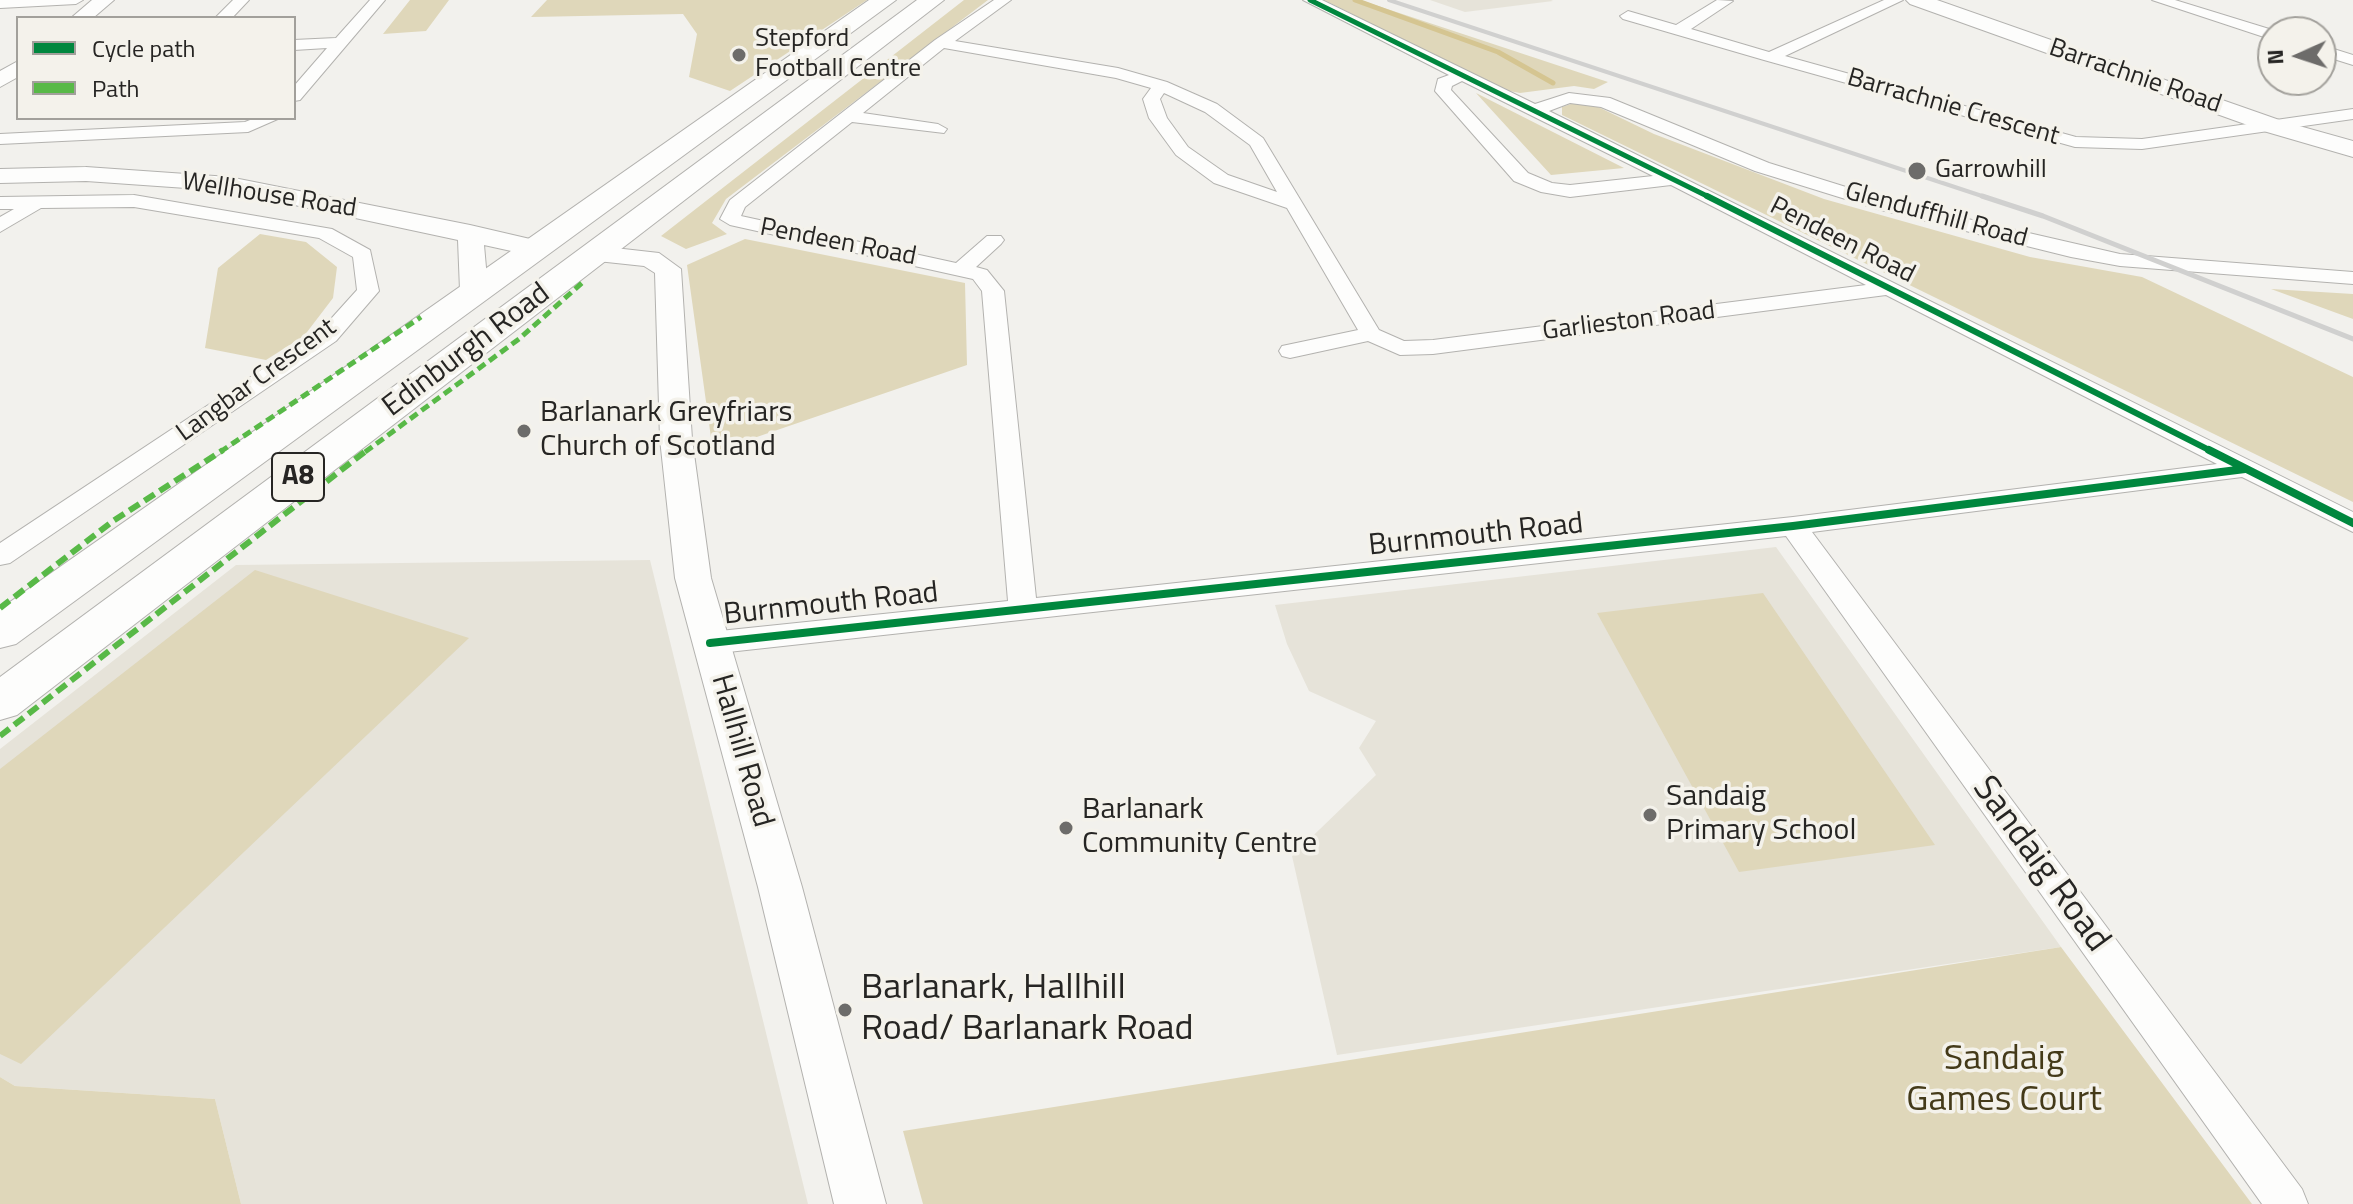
<!DOCTYPE html>
<style>
body{margin:0}
#map{position:relative;width:2353px;height:1204px;overflow:hidden;background:#f2f1ed;font-family:"Titillium Web",sans-serif}
canvas{display:block}
.legend{position:absolute;left:16px;top:16px;width:280px;height:104px;box-sizing:border-box;background:#f4f2eb;border:2px solid #a2a09b;margin:0;padding:10px 14px;list-style:none;font-size:24px;color:#262523}
.legend li{display:flex;align-items:center;gap:16px;height:40px}
.legend b{width:40px;border:2px solid #a2a09b}
.north{position:absolute;left:2257px;top:16px;width:80px;height:80px;box-sizing:border-box;background:#f4f2eb;border:2px solid #a2a09b;border-radius:50%;rotate:267deg;font-size:22px;font-weight:700;line-height:32px;text-align:center;color:#262523}
.north::after{content:'';display:block;margin:auto;width:28px;height:36px;background:#6d6c6a;clip-path:polygon(50% 0,100% 100%,50% 72%,0 100%)}
</style>
<div id="map">
<canvas width="2353" height="1204"></canvas>
<ul class="legend">
<li><b style="height:10px;background:#00873e"></b>Cycle path</li>
<li><b style="height:10px;background:#58b947"></b>Path</li>
</ul>
<div class="north">N</div>
</div>
<script>
const ctx = document.querySelector('canvas').getContext('2d');
ctx.lineJoin = 'round';
function fill(path, color) {
  ctx.fillStyle = color;
  ctx.fill(path, 'evenodd');
}
function poly(rows) {
  const path = new Path2D();
  for (const r of rows) {
    path.moveTo(r[0], r[1]);
    for (let i = 2; i < r.length; i += 2) path.lineTo(r[i], r[i + 1]);
  }
  return path;
}
function stroke(path, color, width, dash) {
  ctx.strokeStyle = color;
  ctx.lineWidth = width;
  ctx.lineCap = dash ? 'butt' : 'round';
  ctx.setLineDash(dash || []);
  ctx.stroke(path);
}
function drawText(font, color, halo, rows, align = 'center') {
  ctx.font = font + ' "Titillium Web",sans-serif';
  ctx.lineWidth = 7;
  ctx.setLineDash([]);
  ctx.textBaseline = 'middle';
  ctx.strokeStyle = halo;
  ctx.fillStyle = color;
  for (const [text, x, y, turn = 0] of rows) {
    ctx.save();
    ctx.translate(x, y);
    ctx.rotate((+turn || 0) * Math.PI / 180);
    ctx.textAlign = isNaN(turn) ? turn : align;
    if (halo) ctx.strokeText(text, 0, 0);
    ctx.fillText(text, 0, 0);
    ctx.restore();
  }
}
fill(poly([
 [1430,0,1551,0,1553,1,1465,12],
 [1776,547,2061,947,1337,1055,1292,856,1376,775,1359,748,1376,721,1309,691,1287,644,1275,605],
 [650,560,808,1204,241,1204,215,1099,15,1086,0,1077,0,749,236,565]
]), '#e6e3d9');
fill(poly([
 [410,0,449,0,426,31,383,34],
 [547,0,867,0,730,91,689,77,697,34,683,14,531,17],
 [964,0,988,0,726,199,712,223,727,234,686,249,661,236],
 [1324,0,1360,0,1608,82,1594,89,1574,86,1520,93,1504,90],
 [1476,93,1624,168,1551,175],
 [1574,103,1592,104,1654,134,1824,199,2030,257,2142,277,2353,377,2353,502,1562,115,1562,107],
 [260,234,306,242,337,267,333,298,304,336,266,360,205,348,218,268],
 [745,239,965,283,967,365,713,452,687,265],
 [2271,289,2353,294,2353,319],
 [255,570,469,638,21,1064,0,1054,0,769],
 [1763,593,1935,845,1739,872,1597,613],
 [2061,947,2252,1204,923,1204,903,1131],
 [0,1077,15,1086,215,1099,241,1204,0,1204]
]), '#dfd7ba');
stroke(poly([
 [1355,0,1498,52,1553,83]
]), '#d5c591', 5);
const minor = poly([
 [0,0,83,0,76,4,0,8,0,0],
 [233,0,249,0,232,18,215,18,233,0],
 [370,0,385,0,300,100,294,101,294,86,327,48,294,50,294,40,336,38,370,0],
 [994,0,1011,0,955,41,1118,68,1167,82,1217,104,1263,138,1379,330,1404,341,1433,340,1866,285,1671,185,1570,197,1541,192,1514,181,1435,91,1438,79,1449,75,1303,0,1322,0,1535,104,1569,93,1610,98,1769,163,1894,202,2120,254,2353,272,2353,284,2120,266,2071,257,1881,210,1755,171,1601,107,1570,103,1549,111,2353,512,2353,532,2242,477,1812,532,2302,1189,2308,1204,2262,1204,1786,536,710,654,700,650,696,643,700,636,710,632,1008,601,982,291,973,279,730,225,720,219,730,200,935,40,994,0],
 [944,48,1116,78,1151,88,1143,99,1149,118,1176,155,1214,183,1287,208,1358,330,1282,346,1279,351,1282,356,1290,358,1368,341,1400,355,1433,354,1886,295,2217,464,1793,517,1036,598,1004,291,987,270,976,267,1001,244,1004,240,1001,236,987,236,956,263,741,216,745,207,852,122,944,133,947,129,938,124,863,113,944,48],
 [1462,81,1653,176,1570,185,1552,183,1528,173,1451,90,1452,86,1462,81],
 [1164,93,1205,112,1250,145,1277,192,1228,175,1188,147,1167,118,1160,99,1164,93],
 [1717,0,1733,1,1691,29,1769,52,1884,0,1903,0,1785,56,2076,137,2142,139,2353,109,2353,119,2142,149,2075,147,1764,60,1623,19,1620,16,1628,11,1676,25,1717,0],
 [2152,0,2175,0,2279,32,2273,32,2273,40,2267,38,2152,0],
 [2321,45,2353,55,2353,65,2321,55,2321,45],
 [255,118,280,118,248,132,0,144,0,134,245,122,255,118],
 [134,195,332,229,370,250,379,291,336,341,10,563,0,565,0,543,320,331,357,290,353,257,319,238,134,207,41,208,0,232,0,217,14,209,0,209,0,197,134,195]
]);
const tertiary = poly([
 [92,0,114,0,93,18,71,18,92,0],
 [18,61,18,77,0,87,0,71,18,61],
 [86,167,229,177,470,225,543,242,547,248,543,254,534,256,484,245,488,290,484,296,474,298,464,296,460,290,458,240,229,191,86,181,0,183,0,169,86,167],
 [597,246,659,253,681,269,692,439,711,578,802,887,886,1204,834,1204,758,887,675,578,660,439,655,273,644,266,588,260,584,254,588,248,597,246]
]);
const secondary = poly([
 [1906,0,1937,0,2285,122,2353,141,2353,157,2267,132,1910,4,1906,0]
]);
const primary = poly([
 [869,0,896,0,16,644,0,648,0,609,869,0],
 [917,0,944,0,17,715,0,720,0,677,917,0]
]);
stroke(minor, '#b3b2af', 2);
stroke(tertiary, '#b3b2af', 2);
stroke(secondary, '#b3b2af', 2);
stroke(primary, '#b3b2af', 2);
fill(minor, '#fdfdfc');
fill(tertiary, '#fdfdfc');
fill(secondary, '#fdfdfc');
fill(primary, '#fdfdfc');
stroke(poly([
 [1389,0,1988,198]
]), '#d0d0cf', 4);
stroke(poly([
 [1982,196,2043,216,2353,339]
]), '#d0d0cf', 5);
stroke(poly([
 [220,452,421,317],
 [365,452,519,339,582,283]
]), '#58b947', 5, [9, 5]);
stroke(poly([
 [0,608,113,521,223,450],
 [0,736,367,450]
]), '#58b947', 6, [12, 6]);
stroke(poly([
 [1310,0,1711,198]
]), '#00873e', 5);
stroke(poly([
 [1707,196,2213,452]
]), '#00873e', 6);
stroke(poly([
 [2209,450,2353,523],
 [710,643,1793,526,2245,469]
]), '#00873e', 8);
for (const [x, y, r, color] of [
 [739,55,8,"#6d6c6a"],
 [1917,171,10,"#6d6c6a"],
 [524,431,8,"#6d6c6a"],
 [1650,815,8,"#6d6c6a"],
 [1066,828,8,"#6d6c6a"],
 [845,1010,8,"#6d6c6a"]
]) {
  const dot = new Path2D();
  dot.arc(x, y, r, 0, 2 * Math.PI);
  ctx.fillStyle = color;
  ctx.fill(dot);
  stroke(dot, '#f4f2eb', 3);
}
drawText('26px', '#262523', '#f4f2eb', [
 ["Stepford",755,40],
 ["Football Centre",755,70],
 ["Garrowhill",1935,171]
], 'left');
drawText('26px', '#262523', '#f4f2eb', [
 ["Barrachnie Road",2135,77,19],
 ["Barrachnie Crescent",1953,108,16],
 ["Wellhouse Road",269,196,9],
 ["Glenduffhill Road",1936,216,15],
 ["Pendeen Road",1842,241,27],
 ["Pendeen Road",838,243,11],
 ["Garlieston Road",1629,322,-7],
 ["Langbar Crescent",257,381,-36]
]);
for (const [x, y, w] of [
 [298,477,52]
]) {
  const box = new Path2D();
  box.roundRect(x - w / 2, y - 24, w, 48, 6);
  ctx.fillStyle = '#f4f2eb';
  ctx.fill(box);
  stroke(box, '#262523', 2);
}
drawText('bold 28px', '#262523', null, [
 ["A8",298,477]
]);
drawText('30px', '#262523', '#f4f2eb', [
 ["Edinburgh Road",467,351,-37],
 ["Burnmouth Road",1476,536,-6],
 ["Burnmouth Road",831,605,-6],
 ["Hallhill Road",741,751,74]
]);
drawText('30px', '#262523', '#f4f2eb', [
 ["Barlanark Greyfriars",540,414],
 ["Church of Scotland",540,448],
 ["Sandaig",1666,798],
 ["Primary School",1666,832],
 ["Barlanark",1082,811],
 ["Community Centre",1082,845]
], 'left');
drawText('36px', '#262523', '#f4f2eb', [
 ["Sandaig Road",2040,865,54]
]);
drawText('36px', '#262523', '#f4f2eb', [
 ["Barlanark, Hallhill",861,989],
 ["Road/ Barlanark Road",861,1030]
], 'left');
drawText('36px', '#443a19', '#f4f2eb', [
 ["Sandaig",2004,1060],
 ["Games Court",2004,1101]
]);
</script>
